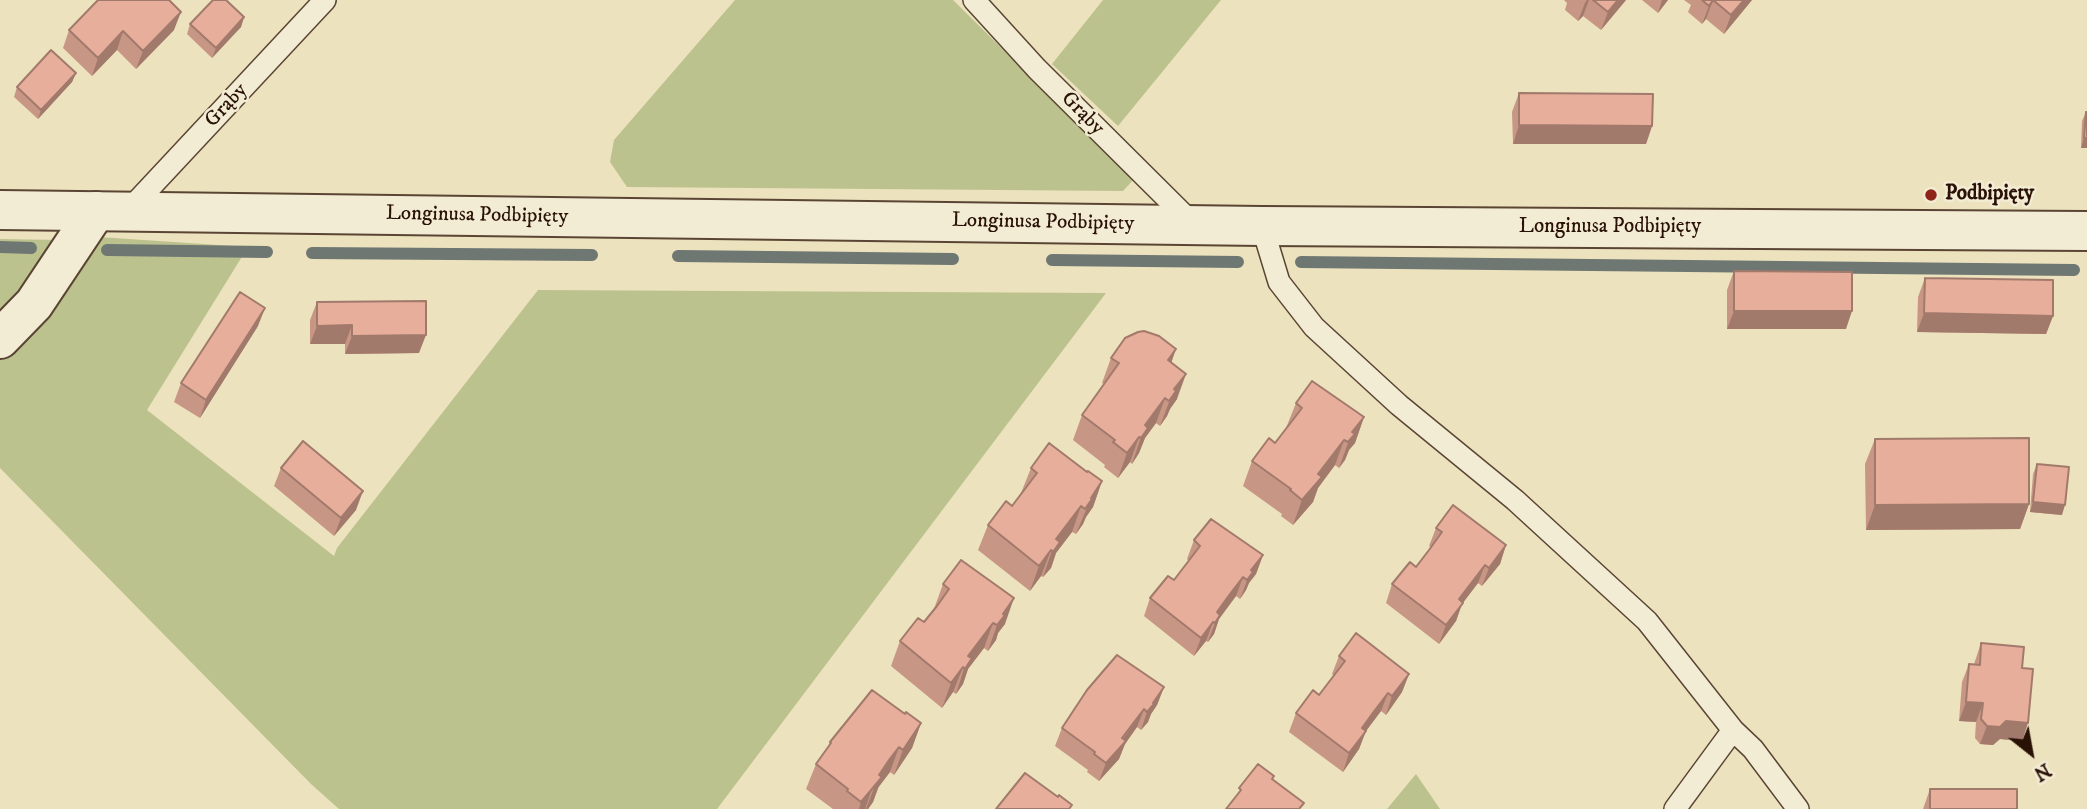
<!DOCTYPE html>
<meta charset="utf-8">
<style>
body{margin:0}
#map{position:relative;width:2087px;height:809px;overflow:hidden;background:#ece2bd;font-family:"IM FELL DW Pica",serif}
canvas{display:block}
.north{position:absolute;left:1996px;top:718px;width:70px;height:70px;-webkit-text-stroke:5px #f3ecd4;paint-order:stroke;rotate:149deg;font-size:19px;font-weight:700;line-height:28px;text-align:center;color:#291106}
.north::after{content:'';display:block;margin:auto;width:24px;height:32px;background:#291106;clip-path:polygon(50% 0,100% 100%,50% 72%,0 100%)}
</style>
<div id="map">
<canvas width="2087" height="809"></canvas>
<div class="north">N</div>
</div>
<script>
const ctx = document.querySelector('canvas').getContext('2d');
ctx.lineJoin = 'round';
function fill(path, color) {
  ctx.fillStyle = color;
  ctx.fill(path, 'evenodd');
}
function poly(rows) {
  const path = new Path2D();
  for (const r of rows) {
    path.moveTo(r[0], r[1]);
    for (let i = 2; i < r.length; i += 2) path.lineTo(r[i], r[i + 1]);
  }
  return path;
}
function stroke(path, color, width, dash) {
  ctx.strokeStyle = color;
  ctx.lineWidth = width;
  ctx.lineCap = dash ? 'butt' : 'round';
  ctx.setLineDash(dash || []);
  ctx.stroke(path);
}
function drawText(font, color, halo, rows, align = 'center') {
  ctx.font = font + ' "IM FELL DW Pica",serif';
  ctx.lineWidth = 5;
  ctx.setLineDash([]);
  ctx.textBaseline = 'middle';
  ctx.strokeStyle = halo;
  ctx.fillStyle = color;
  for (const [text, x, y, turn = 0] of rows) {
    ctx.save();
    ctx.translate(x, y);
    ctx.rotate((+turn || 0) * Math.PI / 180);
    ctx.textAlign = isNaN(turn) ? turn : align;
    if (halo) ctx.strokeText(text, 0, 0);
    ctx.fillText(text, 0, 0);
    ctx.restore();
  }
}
fill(poly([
 [735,0,953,0,1134,179,1123,191,627,187,610,162,614,140],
 [1103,0,1221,0,1118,126,1052,64],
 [99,237,248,247,147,410,334,556,337,548,538,290,1106,293,717,809,339,809,311,784,0,468,0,355],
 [0,239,60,240,0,324],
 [1416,774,1440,809,1387,809]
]), '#bcc28e');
stroke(poly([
 [0,247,31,248],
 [107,250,267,252],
 [312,253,592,255],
 [678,256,953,259],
 [1052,260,1238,262],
 [1301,262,2074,270]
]), '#6f7773', 12);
const service = poly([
 [974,0,1037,69,1194,225],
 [128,211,325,0],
 [1262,226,1279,282,1314,327,1399,405,1515,500,1647,621,1733,730,1753,749,1798,809],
 [1675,809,1733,730]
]);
const minor = poly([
 [0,339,34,304,96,211]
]);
const tertiary = poly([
 [0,210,1262,226,2087,231]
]);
stroke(service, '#5a4534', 24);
stroke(minor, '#5a4534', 42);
stroke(tertiary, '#5a4534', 42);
stroke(service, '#f3ecd4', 21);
stroke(minor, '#f3ecd4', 38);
stroke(tertiary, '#f3ecd4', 38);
fill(poly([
 [1564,0,1626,0,1601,30,1583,16,1578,21,1565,10,1567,3],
 [1642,0,1668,0,1658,13],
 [1684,0,1752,0,1724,34,1706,19,1702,24,1688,12,1691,5],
 [244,17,241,27,212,58,187,34,190,24],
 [69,30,174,30,136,69,117,50,92,76,63,48],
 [76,73,72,82,38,119,14,97,17,87],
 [1519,93,1652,126,1646,144,1513,144,1512,112],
 [2086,112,2087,112,2087,148,2081,148,2082,121],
 [1734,271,1846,329,1727,329,1727,290],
 [1925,278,2053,316,2046,334,1917,332,1918,297],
 [317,302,419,353,345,354,345,344,310,344,310,320],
 [258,326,200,418,174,402,181,383],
 [1111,358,1171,362,1177,399,1170,409,1167,416,1160,426,1156,423,1145,438,1139,453,1132,464,1130,462,1118,478,1104,467,1105,465,1073,440,1082,415,1104,384,1102,383],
 [1296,403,1364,417,1355,443,1349,450,1345,460,1339,468,1335,465,1318,488,1313,502,1293,525,1281,516,1282,514,1243,486,1252,461,1275,443,1286,428],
 [1875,439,2029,504,2020,529,1866,530,1865,464],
 [2037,464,2062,515,2030,512,2033,474],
 [281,468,356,510,334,536,274,486],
 [1031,468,1087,472,1102,481,1093,507,1086,517,1083,524,1076,534,1072,532,1056,553,1051,568,1043,577,1041,576,1030,591,978,550,988,525,1012,506,1021,493],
 [1436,528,1506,545,1500,564,1482,586,1478,583,1462,604,1456,621,1439,644,1386,603,1392,584,1416,567,1431,547,1429,546],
 [1194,540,1263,555,1256,574,1249,583,1246,590,1240,599,1236,596,1219,619,1214,634,1208,642,1206,641,1194,656,1144,616,1150,598,1174,580,1189,561,1187,559],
 [943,584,1005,624,998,633,996,640,988,651,984,648,968,669,963,684,956,694,953,692,942,708,891,666,900,641,924,622,934,609],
 [1981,643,2022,668,2022,741,2000,739,1993,745,1980,744,1975,738,1976,722,1959,721,1962,682,1969,664,1974,664],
 [1339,656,1409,674,1402,692,1386,715,1381,711,1366,731,1359,749,1343,772,1289,732,1296,713,1319,695,1334,676,1332,674],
 [1164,687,1157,705,1151,714,1148,722,1141,730,1137,727,1125,744,1119,759,1099,781,1087,772,1088,770,1055,746,1062,728],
 [905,714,921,723,912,748,894,775,890,772,879,786,873,802,868,809,833,809,806,789,816,764,828,748,830,742],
 [1930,789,2017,809,1923,809]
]), '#c79685');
fill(poly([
 [1587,0,1589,0,1583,16,1578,21,1585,3],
 [1618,0,1626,0,1601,30,1608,12],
 [1662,0,1668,0,1658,13],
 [1713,0,1706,19,1702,24,1709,6],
 [1744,0,1752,0,1724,34,1731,15],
 [181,12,174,30,136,69,143,51],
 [244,17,241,27,212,58,216,48],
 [123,31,117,50,92,76,98,58],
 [76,73,72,82,38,119,41,110],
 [1519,125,1652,126,1646,144,1513,144],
 [2084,138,2087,138,2087,148,2081,148],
 [265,308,258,326,200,418,206,400],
 [1734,311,1852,311,1846,329,1727,329],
 [1924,313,2053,316,2046,334,1917,332],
 [352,325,345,344,310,344,317,326],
 [426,335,419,353,345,354,352,336],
 [1176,349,1167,375,1168,360],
 [1186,374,1177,399,1170,409,1167,416,1160,426,1174,389],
 [1165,398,1156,423,1145,438,1139,453,1132,464,1145,425],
 [1364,417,1355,443,1349,450,1345,460,1339,468,1352,432],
 [1139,437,1130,462,1118,478,1127,453],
 [1344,440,1335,465,1318,488,1313,502,1293,525,1302,500,1318,474],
 [1102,481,1093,507,1086,517,1083,524,1076,534,1091,498],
 [363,491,356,510,334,536,341,518],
 [2033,502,2065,505,2062,515,2030,512],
 [2029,504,2020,529,1866,530,1875,505],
 [1081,506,1072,532,1056,553,1051,568,1043,577,1056,539],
 [1506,545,1500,564,1482,586,1489,568],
 [1051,550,1041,576,1030,591,1039,566],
 [1263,555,1256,574,1249,583,1246,590,1240,599,1251,570],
 [1485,565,1478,583,1462,604,1456,621,1439,644,1446,625,1459,599],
 [1243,577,1236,596,1219,619,1214,634,1208,642,1215,623,1217,612],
 [1014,598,1005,624,998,633,996,640,988,651,997,625,1003,614],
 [1213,622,1206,641,1194,656,1201,638],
 [993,623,984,648,968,669,963,684,956,694,968,656],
 [963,667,953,692,942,708,951,683],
 [1409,674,1402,692,1386,715,1392,696],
 [1164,687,1157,705,1151,714,1148,722,1141,730,1147,712],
 [1388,693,1381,711,1366,731,1359,749,1343,772,1349,753,1362,728],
 [1966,702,1983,703,1976,722,1959,721],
 [1144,709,1137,727,1125,744,1119,759,1099,781,1106,763],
 [2006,721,2028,723,2022,741,2000,739,1993,745,1980,744,1987,726],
 [921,723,912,748,894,775,903,750],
 [899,747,890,772,878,788,873,802,868,809,866,809,879,775],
 [873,786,865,809,859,809,861,802]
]), '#a27a6c');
const building = poly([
 [98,0,169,0,181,12,143,51,123,31,98,58,69,30,98,0],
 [213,0,226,0,244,17,216,48,190,24,213,0],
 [1593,0,1618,0,1608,12,1593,0],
 [1702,0,1744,0,1731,15,1713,0,1709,6,1702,0],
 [51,50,76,73,41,110,17,87,51,50],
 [1519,93,1653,94,1652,126,1519,125,1519,93],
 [2086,112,2087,112,2087,138,2084,138,2086,112],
 [1734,271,1852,272,1852,311,1734,311,1734,271],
 [1925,278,2053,280,2053,316,1924,313,1925,278],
 [240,292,265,308,206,400,181,383,240,292],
 [426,301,426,335,352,336,352,325,317,326,317,302,426,301],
 [1144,331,1159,336,1176,349,1168,360,1186,374,1174,389,1176,391,1169,401,1165,398,1145,425,1148,428,1141,438,1139,437,1127,453,1113,442,1115,440,1082,415,1119,363,1111,358,1125,338,1138,332,1144,331],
 [1312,381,1364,417,1352,432,1355,434,1348,442,1344,440,1318,474,1322,477,1302,500,1290,490,1291,489,1252,461,1269,438,1275,443,1302,408,1296,403,1312,381],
 [2029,438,2029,504,1875,505,1875,439,2029,438],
 [303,441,363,491,341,518,281,468,303,441],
 [1049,443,1087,472,1088,471,1102,481,1091,498,1092,499,1085,509,1081,506,1056,539,1060,542,1053,552,1051,550,1039,566,988,525,1006,501,1012,506,1037,473,1031,468,1049,443],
 [2037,464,2069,467,2065,505,2033,502,2037,464],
 [1453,505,1506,545,1489,568,1485,565,1459,599,1463,603,1446,625,1392,584,1410,562,1416,567,1429,550,1442,532,1436,528,1453,505],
 [1211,519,1263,555,1251,570,1253,572,1247,580,1243,577,1230,594,1217,612,1220,615,1215,623,1213,622,1201,638,1150,598,1168,576,1174,580,1200,546,1194,540,1211,519],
 [961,560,1014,598,1003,614,1005,615,997,625,993,623,968,656,972,658,965,669,963,667,951,683,900,641,918,618,924,622,937,606,949,589,943,584,961,560],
 [1356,633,1409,674,1392,696,1388,693,1375,710,1362,728,1366,731,1349,753,1296,713,1313,690,1319,695,1345,661,1339,656,1356,633],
 [1981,643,2024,647,2022,668,2033,669,2028,723,2006,721,2000,727,1987,726,1981,719,1983,703,1966,702,1969,664,1980,665,1981,643],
 [1117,655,1164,687,1153,703,1154,704,1147,712,1144,709,1122,738,1126,741,1106,763,1094,754,1095,752,1062,728,1087,690,1117,655],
 [872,690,905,714,906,712,921,723,903,750,899,747,889,760,879,775,882,777,861,802,847,791,848,789,816,764,831,743,830,742,872,690],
 [1258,764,1274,776,1272,779,1304,803,1299,809,1226,809,1241,790,1239,788,1258,764],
 [1025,773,1058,797,1059,795,1072,805,1069,809,996,809,1025,773],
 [1930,789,2017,789,2017,809,1930,809,1930,789]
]);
fill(building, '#e7ae9b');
stroke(building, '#a27a6c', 2);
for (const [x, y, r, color] of [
 [1931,195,7,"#8f2418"]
]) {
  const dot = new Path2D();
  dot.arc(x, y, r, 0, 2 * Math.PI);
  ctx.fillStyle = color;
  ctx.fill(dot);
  stroke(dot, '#f3ecd4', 2.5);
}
drawText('21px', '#291106', '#f3ecd4', [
 ["Grąby",227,106,-47],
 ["Grąby",1082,114,45],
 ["Longinusa Podbipięty",477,216,1],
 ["Longinusa Podbipięty",1043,223,1],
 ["Longinusa Podbipięty",1610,228]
]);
drawText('bold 21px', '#291106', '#f3ecd4', [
 ["Podbipięty",1945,195]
], 'left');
</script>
